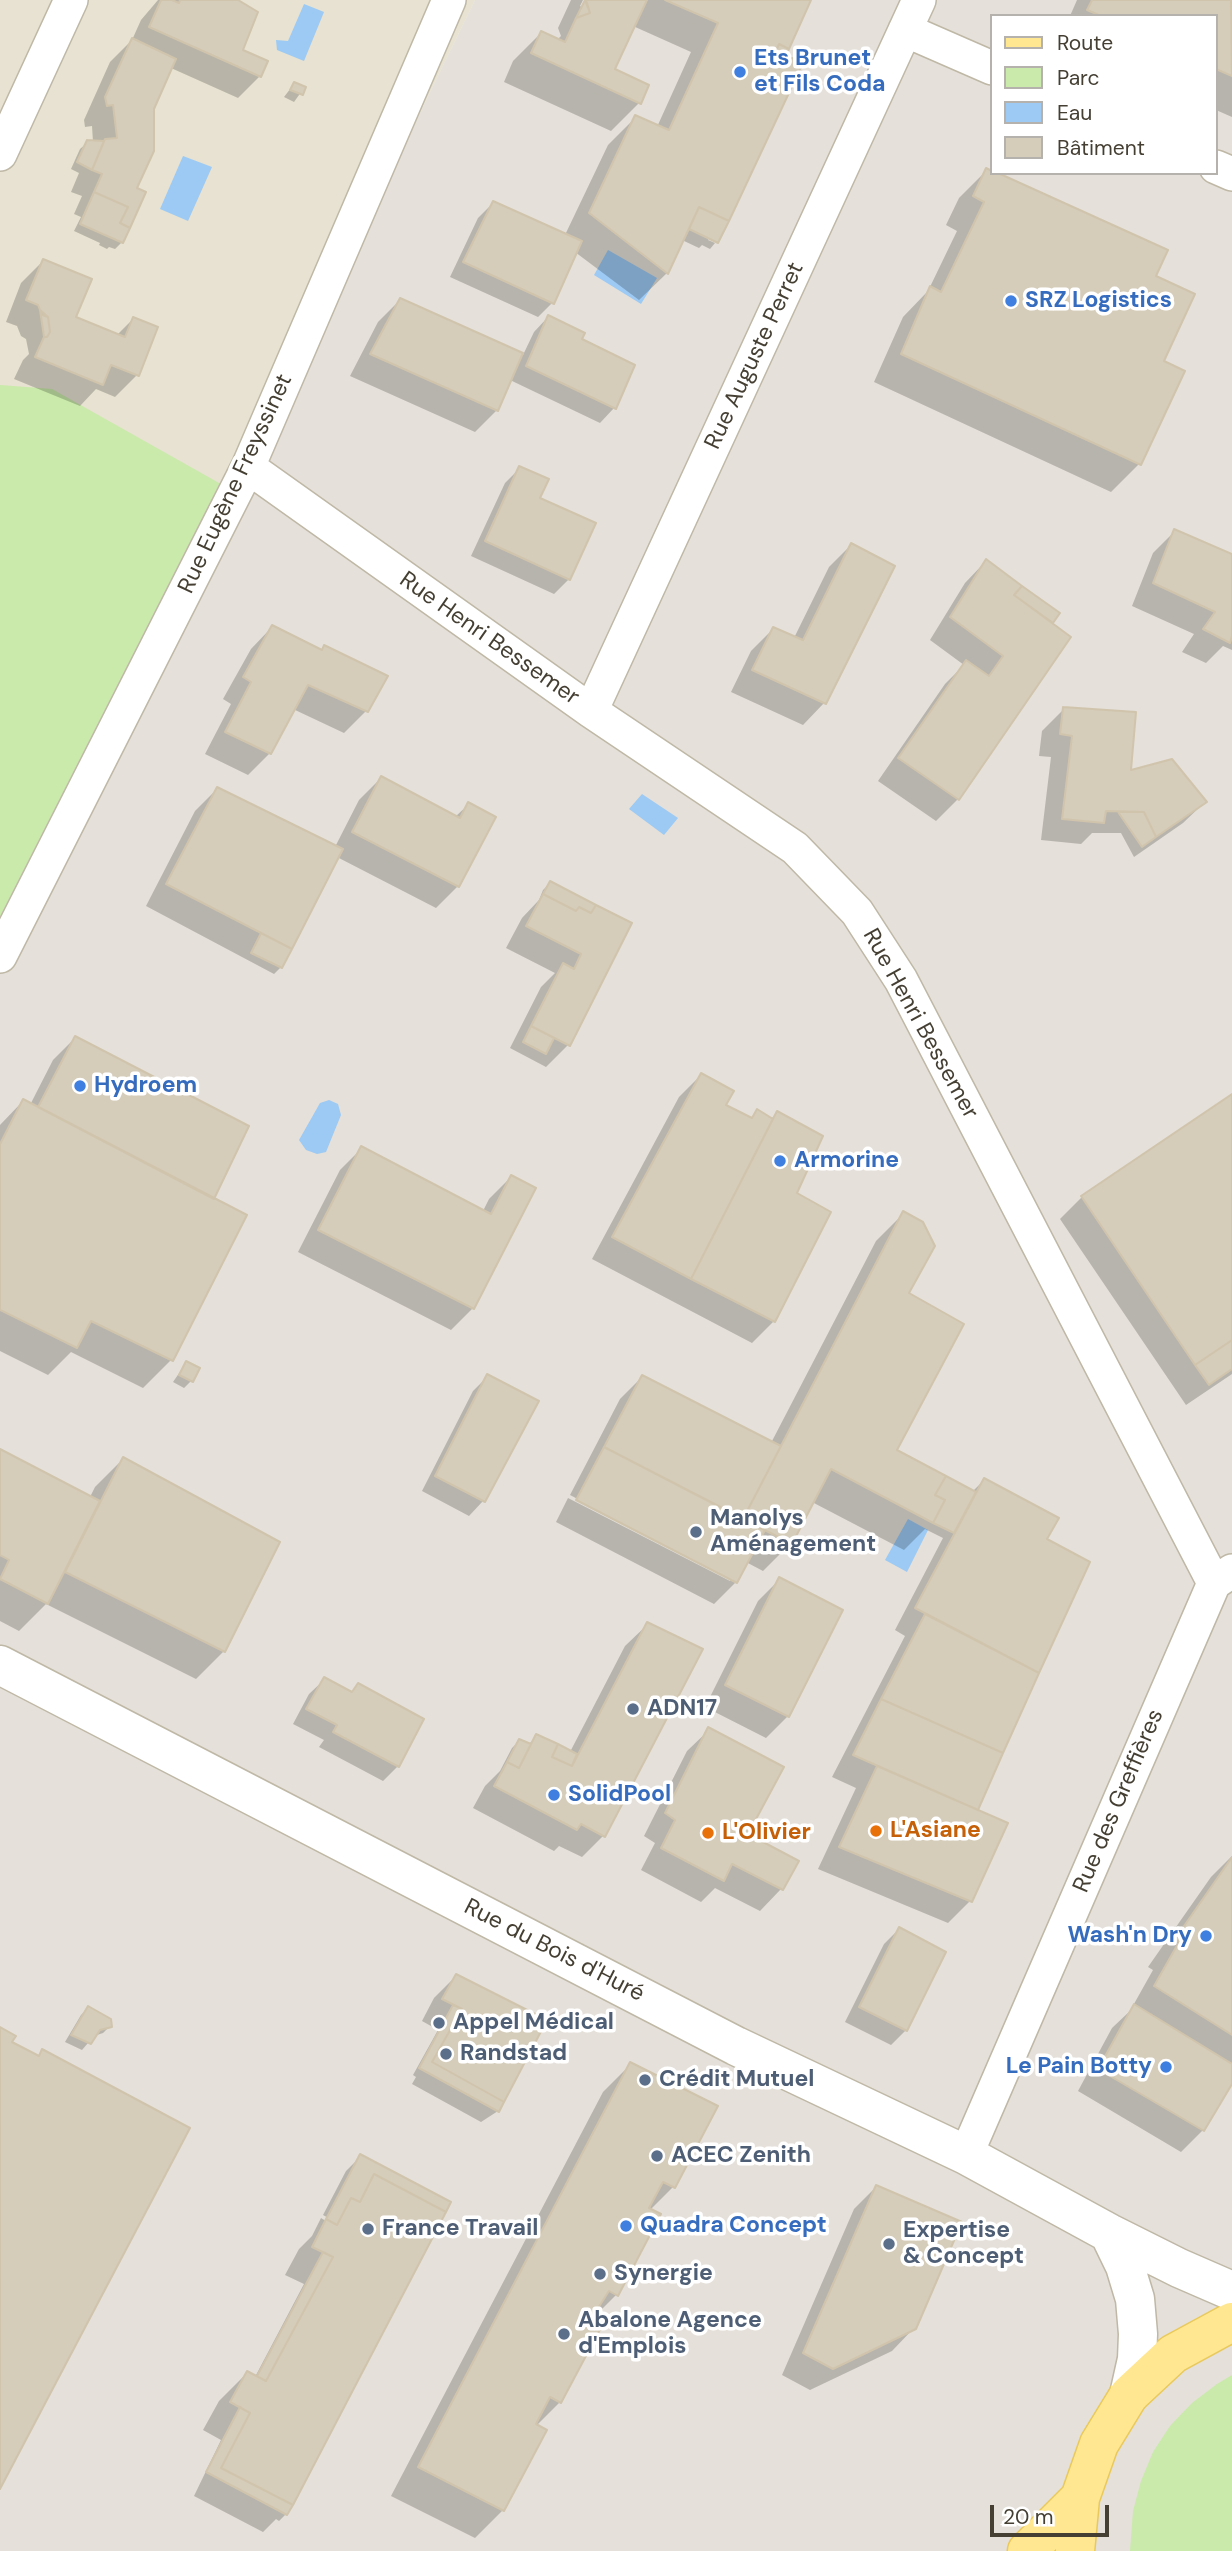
<!DOCTYPE html>
<meta charset="utf-8">
<style>
body{margin:0}
#map{position:relative;width:1232px;height:2551px;overflow:hidden;background:#f3efe4;font-family:"DM Sans",sans-serif}
canvas{display:block}
.legend{position:absolute;left:990px;top:14px;width:228px;height:161px;box-sizing:border-box;background:#fff;border:2px solid #b5b2ad;margin:0;padding:9px 12px;list-style:none;font-size:21px;color:#453f33}
.legend li{display:flex;align-items:center;gap:14px;height:35px}
.legend b{width:35px;border:2px solid #b5b2ad}
.scale{position:absolute;left:990px;top:2505px;width:119px;height:32px;box-sizing:border-box;border:4px solid #453f33;border-top:0;padding-left:9px;font-size:21px;line-height:24px;white-space:nowrap;color:#453f33;-webkit-text-stroke:5px #fff;paint-order:stroke}
</style>
<div id="map">
<canvas width="1232" height="2551"></canvas>
<ul class="legend">
<li><b style="height:9px;background:#ffe791"></b>Route</li>
<li><b style="height:19px;background:#c9eaaa"></b>Parc</li>
<li><b style="height:19px;background:#9ccaf4"></b>Eau</li>
<li><b style="height:19px;background:#d5ccb9"></b>Bâtiment</li>
</ul>
<div class="scale">20 m</div>
</div>
<script>
const ctx = document.querySelector('canvas').getContext('2d');
ctx.lineJoin = 'round';
function fill(path, color) {
  ctx.fillStyle = color;
  ctx.fill(path, 'evenodd');
}
function poly(rows) {
  const path = new Path2D();
  for (const r of rows) {
    path.moveTo(r[0], r[1]);
    for (let i = 2; i < r.length; i += 2) path.lineTo(r[i], r[i + 1]);
  }
  return path;
}
function stroke(path, color, width, dash) {
  ctx.strokeStyle = color;
  ctx.lineWidth = width;
  ctx.lineCap = dash ? 'butt' : 'round';
  ctx.setLineDash(dash || []);
  ctx.stroke(path);
}
function drawText(font, color, halo, rows, align = 'center') {
  ctx.font = font + ' "DM Sans",sans-serif';
  ctx.lineWidth = 7;
  ctx.setLineDash([]);
  ctx.textBaseline = 'middle';
  ctx.strokeStyle = halo;
  ctx.fillStyle = color;
  for (const [text, x, y, turn = 0] of rows) {
    ctx.save();
    ctx.translate(x, y);
    ctx.rotate((+turn || 0) * Math.PI / 180);
    ctx.textAlign = isNaN(turn) ? turn : align;
    if (halo) ctx.strokeText(text, 0, 0);
    ctx.fillText(text, 0, 0);
    ctx.restore();
  }
}
fill(poly([
 [0,0,475,0,235,492,0,947]
]), '#e7e2d1');
fill(poly([
 [475,0,1232,0,1232,2551,0,2551,0,947,235,492],
 [992,16,1216,16,1216,173,992,173]
]), '#e5e0d9');
fill(poly([
 [0,385,52,389,235,492,0,956],
 [1232,2375,1232,2551,1130,2551,1133,2511,1141,2481,1153,2452,1170,2426,1192,2403,1217,2384]
]), '#c9eaaa');
fill(poly([
 [304,4,324,12,304,61,277,50,276,40,288,41],
 [183,156,212,167,188,221,160,209],
 [608,250,657,278,641,304,594,275],
 [642,794,678,818,664,835,629,809],
 [329,1100,338,1104,341,1115,326,1152,317,1154,306,1150,299,1140,320,1103],
 [908,1519,928,1530,907,1572,885,1560]
]), '#9ccaf4');
fill(poly([
 [158,0,236,0,241,51,260,76,238,98,171,68,152,108,122,242,115,249,109,247,107,249,99,245,100,243,74,231,81,217,74,214,82,196,71,192,79,173,71,169,80,149,88,142,93,142,92,126,85,127,84,120,110,62,132,40,141,20],
 [571,0,583,0,580,6,583,8,587,0,809,0,782,56,708,240,715,243,710,249,702,245,699,248,682,240,667,273,639,300,575,252,552,303,538,317,450,277,478,218,493,203,565,235,608,145,636,117,657,127,691,52,633,26,613,70,639,103,611,131,504,82,513,61,541,33,557,40,561,36,558,28],
 [1077,0,1229,0,1227,4,1232,6,1232,117,1216,110,1216,16,1070,16],
 [294,84,304,88,294,102,284,97],
 [987,170,1154,277,1162,361,1139,464,1111,492,874,382,903,317,928,291,957,231,946,225,959,198],
 [43,261,74,318,117,335,133,319,137,375,115,397,96,389,80,406,14,379,23,360,29,354,26,339,21,336,17,326,6,322,21,283],
 [400,300,523,355,534,332,548,317,580,340,614,408,600,423,510,380,497,410,475,432,350,376,378,322],
 [520,468,538,499,569,579,554,594,471,556,505,483],
 [1175,531,1232,555,1232,650,1223,646,1206,663,1182,652,1194,634,1132,606,1153,553],
 [851,545,824,703,803,725,731,692,751,651,773,629,794,638,829,567],
 [986,561,1058,613,1050,623,1069,637,958,799,936,821,878,781,945,684,964,665,930,640,965,583],
 [272,627,321,651,325,647,366,711,344,733,293,709,270,753,248,775,205,754,231,704,223,699,251,649],
 [1064,709,1129,772,1205,802,1183,823,1134,857,1121,833,1092,833,1081,844,1041,840,1051,757,1039,756,1042,731],
 [381,778,455,817,469,804,458,886,436,908,337,857,281,967,274,974,146,906,195,811,217,789,335,847,359,800],
 [550,883,629,924,568,1045,546,1067,510,1048,541,987,555,973,506,948,522,918,539,900,543,890],
 [75,1038,212,1199,244,1216,171,1360,143,1388,71,1352,48,1375,0,1351,0,1125,23,1101,30,1105,53,1060],
 [701,1075,724,1105,750,1119,758,1111,771,1119,777,1113,794,1193,829,1213,774,1321,752,1343,592,1259,679,1097],
 [1232,1096,1232,1374,1186,1405,1060,1219,1082,1197],
 [362,1148,483,1211,489,1199,511,1177,473,1308,451,1330,298,1252,340,1170],
 [904,1213,906,1294,895,1451,972,1492,984,1480,1045,1539,1088,1563,976,1811,970,1901,948,1923,818,1869,856,1788,832,1777,905,1636,895,1630,943,1538,925,1529,904,1550,812,1502,791,1543,763,1571,746,1562,736,1582,714,1604,556,1522,568,1498,730,1581,730,1578,570,1495,620,1399,642,1377,771,1443,876,1241],
 [186,1363,191,1381,184,1388,173,1382],
 [488,1376,483,1501,469,1516,422,1491,473,1391],
 [0,1451,90,1497,95,1487,123,1459,224,1651,196,1679,46,1604,19,1631,0,1621],
 [780,1579,788,1716,766,1738,705,1707,758,1601],
 [647,1625,603,1836,582,1857,559,1846,554,1851,473,1808,485,1786,500,1771,512,1748,519,1741,528,1745,537,1736,570,1752,625,1646],
 [324,1680,350,1693,358,1685,398,1766,383,1781,319,1747,324,1740,293,1724,309,1694],
 [709,1730,746,1835,781,1889,760,1911,715,1888,701,1902,641,1870,655,1843,644,1836,687,1751],
 [1232,1856,1232,2080,1203,2130,1181,2152,1078,2091,1112,2028,1130,2011,1153,1970,1148,1967,1211,1877],
 [899,1929,906,2030,891,2045,845,2022,884,1944],
 [456,1976,498,2111,481,2122,412,2084,416,2077,413,2075,438,2030,422,2021,434,1998],
 [88,2008,110,2026,103,2033,94,2036,82,2050,65,2042,81,2015],
 [631,2064,673,2187,650,2210,616,2295,593,2318,602,2323,560,2402,536,2426,503,2510,475,2538,391,2496,603,2092],
 [361,2156,286,2514,279,2521,276,2519,263,2532,194,2496,221,2440,203,2430,219,2401,247,2373,255,2377,304,2284,285,2275,299,2249,312,2236,321,2218,329,2223,332,2220,323,2215,346,2171],
 [876,2187,914,2328,892,2351,810,2390,782,2375,854,2209]
]), '#0003');
const building = poly([
 [161,0,172,0,179,3,180,0,238,0,258,12,243,50,268,61,261,77,149,27,161,0],
 [585,0,590,13,576,18,585,0],
 [586,0,647,0,615,69,649,85,641,104,531,53,541,31,565,42,576,18,590,13,586,0],
 [665,0,811,0,789,49,779,44,776,51,803,63,729,221,699,207,668,274,589,213,635,115,669,130,718,23,665,0],
 [1092,0,1231,0,1232,76,1216,69,1216,16,1101,16,1087,10,1092,0],
 [132,38,176,59,154,109,154,151,137,188,146,192,130,228,120,223,128,207,94,192,102,174,92,170,105,139,117,138,113,105,107,106,105,97,132,38],
 [779,44,789,49,786,55,776,51,779,44],
 [294,82,306,87,303,95,290,90,294,82],
 [87,140,104,141,92,170,77,162,87,140],
 [986,168,992,171,992,173,998,173,1168,250,1156,276,1195,294,1164,361,1185,371,1141,465,901,354,930,286,941,292,984,202,973,196,986,168],
 [94,192,128,207,120,223,130,228,123,243,80,224,94,192],
 [493,201,582,241,554,304,463,262,493,201],
 [699,207,729,221,718,243,689,229,699,207],
 [43,259,92,279,76,317,125,337,133,317,158,327,139,376,111,365,103,385,35,357,44,337,47,337,50,332,48,317,42,315,38,305,26,300,43,259],
 [400,298,523,353,498,411,370,354,400,298],
 [40,310,48,317,50,332,47,337,44,337,40,310],
 [548,315,585,333,582,339,635,365,616,409,526,366,548,315],
 [519,466,549,479,540,498,596,523,570,580,485,541,519,466],
 [1174,529,1232,554,1232,636,1230,643,1203,629,1215,612,1153,583,1174,529],
 [851,543,895,566,826,704,752,670,773,627,803,640,851,543],
 [986,559,1022,586,1014,595,1071,637,959,800,898,758,966,660,989,676,1003,656,950,617,986,559],
 [1022,586,1060,613,1053,623,1014,595,1022,586],
 [272,625,322,650,324,645,388,676,368,712,308,685,271,754,225,732,251,682,243,677,272,625],
 [1063,707,1136,712,1131,770,1172,759,1207,802,1156,837,1144,812,1106,811,1104,823,1062,819,1072,736,1060,734,1063,707],
 [381,776,460,818,468,802,496,817,459,887,352,832,381,776],
 [217,787,343,849,292,949,166,884,217,787],
 [1118,812,1144,812,1156,837,1142,847,1118,812],
 [550,881,596,905,591,913,579,907,576,911,543,894,550,881],
 [543,894,576,911,579,907,591,913,596,905,632,923,570,1046,531,1026,563,963,574,969,581,954,526,926,543,894],
 [261,933,292,949,282,968,251,953,261,933],
 [531,1026,554,1038,546,1054,523,1042,531,1026],
 [75,1036,249,1126,214,1199,38,1107,75,1036],
 [701,1073,734,1091,726,1105,752,1118,757,1109,773,1119,691,1279,612,1237,701,1073],
 [1232,1094,1232,1340,1195,1365,1081,1196,1232,1094],
 [23,1099,247,1215,173,1361,91,1321,77,1348,0,1310,0,1144,23,1099],
 [777,1111,823,1136,797,1193,831,1212,775,1322,691,1279,777,1111],
 [361,1146,491,1214,511,1175,536,1188,474,1309,318,1230,361,1146],
 [903,1211,923,1222,935,1246,909,1293,964,1324,897,1450,946,1476,935,1495,945,1500,933,1523,831,1469,792,1544,743,1519,903,1211],
 [1232,1340,1232,1369,1209,1385,1195,1365,1232,1340],
 [186,1361,200,1368,193,1382,179,1375,186,1361],
 [487,1374,539,1401,485,1502,435,1476,487,1374],
 [642,1375,781,1446,743,1519,604,1447,642,1375],
 [604,1447,765,1530,737,1583,576,1500,604,1447],
 [0,1449,100,1501,48,1604,0,1579,9,1560,0,1555,0,1449],
 [123,1457,280,1542,225,1652,65,1572,123,1457],
 [946,1476,976,1492,954,1533,933,1523,945,1500,935,1495,946,1476],
 [984,1478,1059,1518,1047,1539,1090,1562,1039,1673,915,1608,984,1478],
 [779,1577,843,1610,789,1717,725,1685,779,1577],
 [925,1614,1039,1673,1003,1753,881,1699,925,1614],
 [647,1622,703,1649,605,1837,581,1824,577,1830,494,1786,507,1762,519,1768,536,1734,558,1744,552,1757,572,1766,647,1622],
 [324,1677,352,1692,358,1683,424,1719,399,1767,333,1732,337,1725,306,1709,324,1677],
 [881,1699,1003,1753,978,1810,853,1755,881,1699],
 [708,1727,784,1767,748,1834,799,1861,783,1890,732,1864,724,1881,661,1848,675,1820,665,1813,708,1727],
 [519,1739,531,1744,519,1768,507,1762,519,1739],
 [558,1744,577,1754,572,1766,552,1757,558,1744],
 [877,1766,1008,1823,972,1902,839,1847,877,1766],
 [1232,1857,1232,2035,1154,1986,1179,1942,1175,1939,1232,1857],
 [899,1927,946,1952,907,2031,859,2007,899,1927],
 [456,1974,547,2020,504,2102,432,2062,462,2009,442,1999,456,1974],
 [1134,2004,1232,2064,1232,2084,1204,2131,1098,2069,1134,2004],
 [453,2005,462,2009,432,2062,504,2102,499,2112,419,2068,453,2005],
 [88,2006,111,2019,112,2027,100,2030,91,2044,71,2035,88,2006],
 [0,2027,16,2036,12,2042,39,2056,42,2049,190,2128,0,2489,0,2027],
 [630,2062,718,2106,675,2188,663,2182,649,2208,661,2214,618,2296,609,2291,593,2316,604,2322,561,2403,550,2397,536,2424,547,2430,504,2511,418,2467,630,2062],
 [360,2154,451,2202,446,2212,374,2174,360,2202,351,2198,337,2225,326,2219,360,2154],
 [374,2174,446,2212,293,2505,221,2468,250,2413,230,2402,247,2371,266,2381,333,2257,312,2247,326,2219,337,2225,351,2198,360,2202,374,2174],
 [876,2185,962,2222,916,2329,833,2369,803,2353,876,2185],
 [323,2252,333,2257,266,2381,257,2376,323,2252],
 [240,2407,250,2413,221,2468,293,2505,287,2515,206,2472,240,2407]
]);
fill(building, '#d5ccb9');
stroke(building, '#d0c4ac', 2);
const minor = poly([
 [905,30,992,68],
 [0,154,71,0],
 [1216,167,1232,174],
 [248,467,591,711,795,848,857,912,901,980,1214,1583],
 [591,711,919,0],
 [0,956,248,467,449,0],
 [966,2155,1214,1583,1232,1571]
]);
const tertiary = poly([
 [0,1665,736,2046,966,2155,1109,2233,1179,2268,1232,2291],
 [1109,2233,1125,2266,1135,2299,1138,2334,1137,2359,1129,2395]
]);
const primary = poly([
 [1027,2551,1080,2498],
 [1075,2551,1080,2498,1099,2444,1129,2395,1173,2354,1232,2322]
]);
stroke(minor, '#bfb8a6', 36);
stroke(tertiary, '#bfb8a6', 41);
stroke(primary, '#e9c95b', 41);
stroke(minor, '#fff', 33);
stroke(tertiary, '#fff', 38);
stroke(primary, '#ffe791', 38);
for (const [x, y, r, color] of [
 [740,72,7,"#3f7fe0"],
 [1011,301,7,"#3f7fe0"],
 [80,1086,7,"#3f7fe0"],
 [780,1161,7,"#3f7fe0"],
 [696,1532,7,"#5c6f8a"],
 [633,1709,7,"#5c6f8a"],
 [554,1795,7,"#3f7fe0"],
 [876,1831,7,"#e8710a"],
 [708,1833,7,"#e8710a"],
 [1206,1936,7,"#3f7fe0"],
 [439,2023,7,"#5c6f8a"],
 [446,2054,7,"#5c6f8a"],
 [1166,2067,7,"#3f7fe0"],
 [645,2080,7,"#5c6f8a"],
 [657,2156,7,"#5c6f8a"],
 [626,2226,7,"#3f7fe0"],
 [368,2229,7,"#5c6f8a"],
 [889,2244,7,"#5c6f8a"],
 [600,2274,7,"#5c6f8a"],
 [564,2334,7,"#5c6f8a"]
]) {
  const dot = new Path2D();
  dot.arc(x, y, r, 0, 2 * Math.PI);
  ctx.fillStyle = color;
  ctx.fill(dot);
  stroke(dot, '#fff', 2.5);
}
drawText('bold 23px', '#366cbe', '#fff', [
 ["Ets Brunet",754,59],
 ["et Fils Coda",754,85],
 ["SRZ Logistics",1025,301],
 ["Hydroem",94,1086],
 ["Armorine",794,1161],
 ["SolidPool",568,1795],
 ["Wash'n Dry",1192,1936,"right"],
 ["Le Pain Botty",1152,2067,"right"],
 ["Quadra Concept",640,2226]
], 'left');
drawText('23px', '#453f33', '#fff', [
 ["Rue Auguste Perret",755,356,-65],
 ["Rue Eugène Freyssinet",236,484,-65],
 ["Rue Henri Bessemer",489,639,35],
 ["Rue Henri Bessemer",920,1024,61],
 ["Rue des Greffières",1119,1801,-67],
 ["Rue du Bois d'Huré",554,1951,27]
]);
drawText('bold 23px', '#4e5e75', '#fff', [
 ["Manolys",710,1519],
 ["Aménagement",710,1545],
 ["ADN17",647,1709],
 ["Appel Médical",453,2023],
 ["Randstad",460,2054],
 ["Crédit Mutuel",659,2080],
 ["ACEC Zenith",671,2156],
 ["France Travail",382,2229],
 ["Expertise",903,2231],
 ["& Concept",903,2257],
 ["Synergie",614,2274],
 ["Abalone Agence",578,2321],
 ["d'Emplois",578,2347]
], 'left');
drawText('bold 23px', '#c56008', '#fff', [
 ["L'Asiane",890,1831],
 ["L'Olivier",722,1833]
], 'left');
</script>
